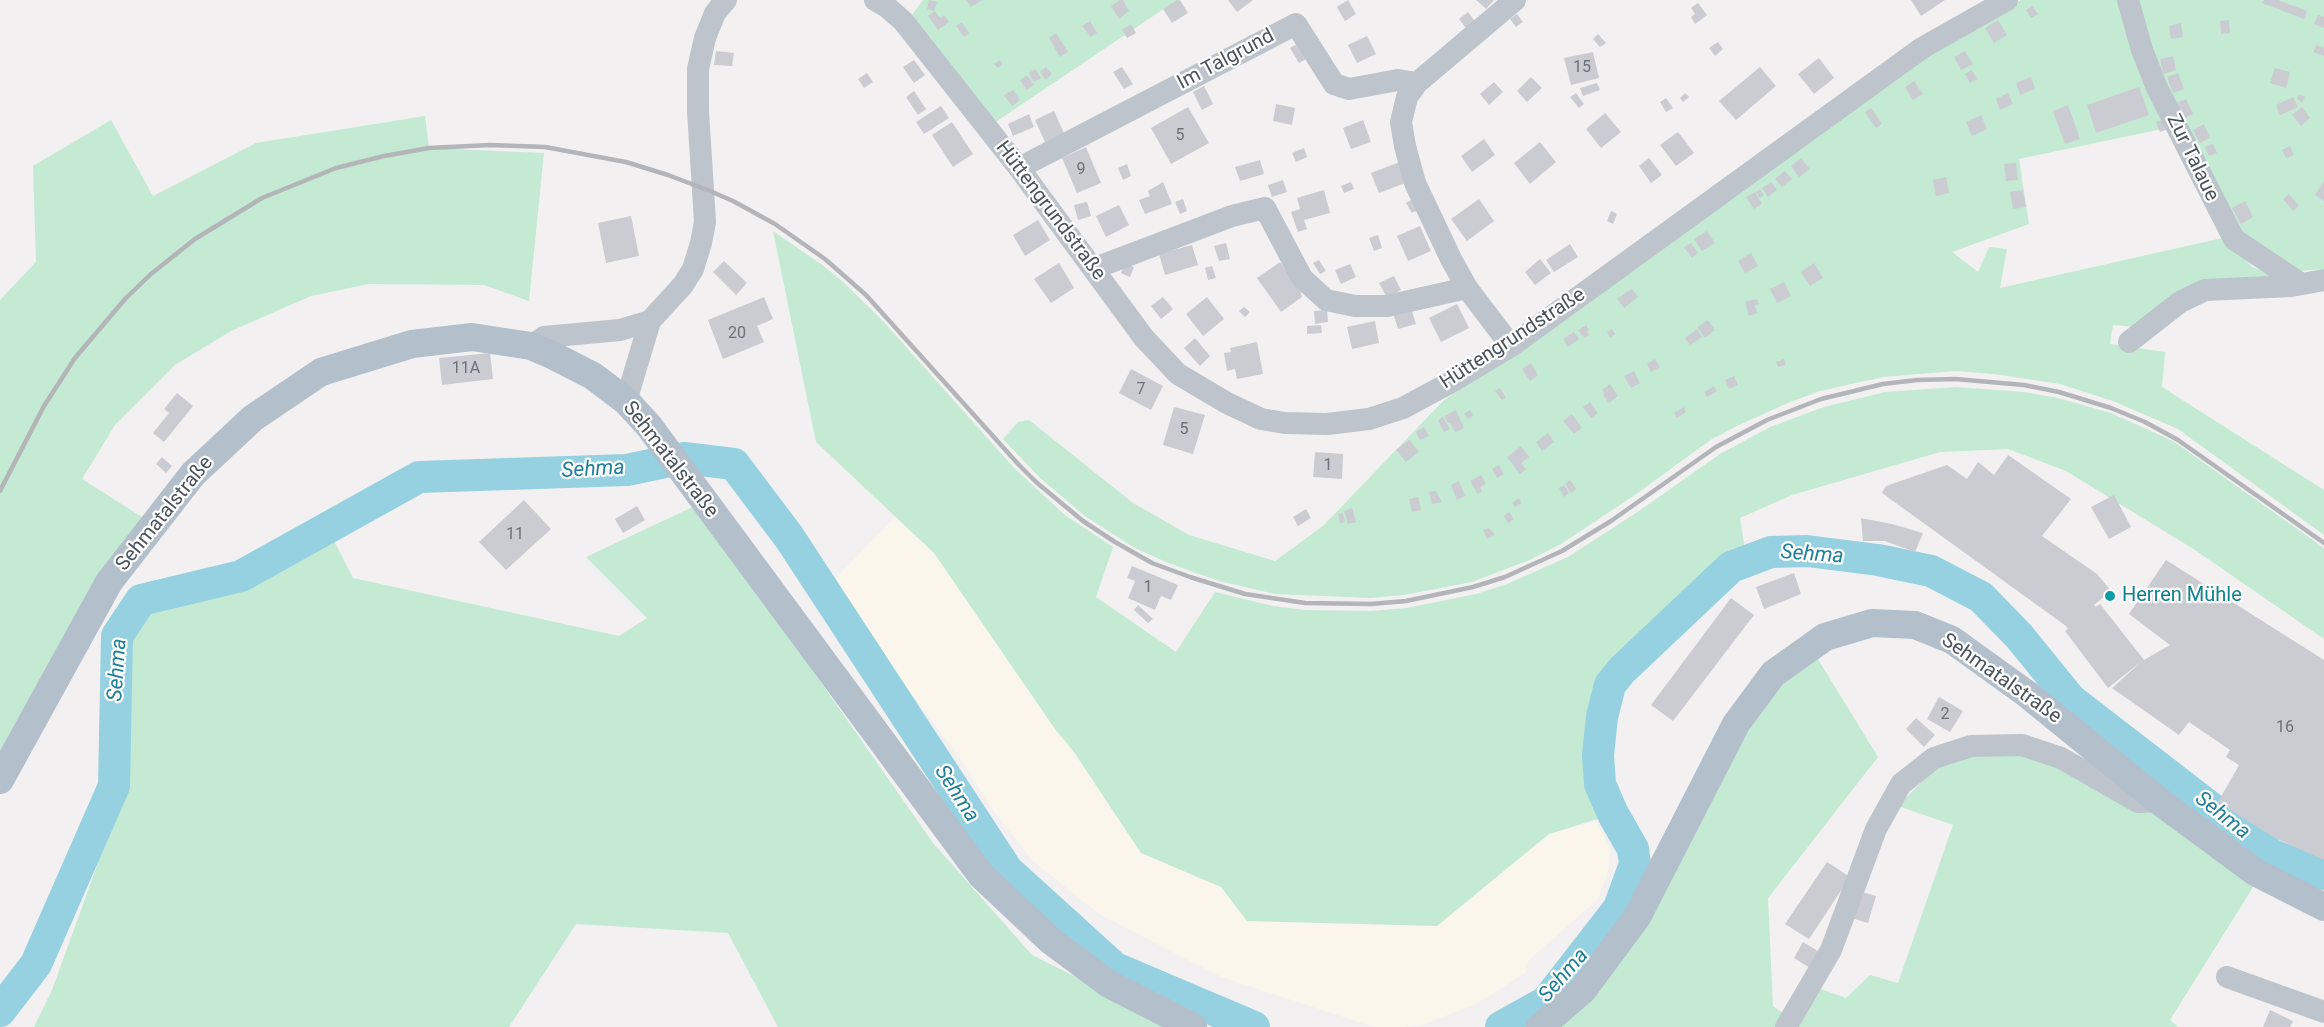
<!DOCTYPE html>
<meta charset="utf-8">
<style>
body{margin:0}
canvas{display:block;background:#f2f0f0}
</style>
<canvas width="2324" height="1027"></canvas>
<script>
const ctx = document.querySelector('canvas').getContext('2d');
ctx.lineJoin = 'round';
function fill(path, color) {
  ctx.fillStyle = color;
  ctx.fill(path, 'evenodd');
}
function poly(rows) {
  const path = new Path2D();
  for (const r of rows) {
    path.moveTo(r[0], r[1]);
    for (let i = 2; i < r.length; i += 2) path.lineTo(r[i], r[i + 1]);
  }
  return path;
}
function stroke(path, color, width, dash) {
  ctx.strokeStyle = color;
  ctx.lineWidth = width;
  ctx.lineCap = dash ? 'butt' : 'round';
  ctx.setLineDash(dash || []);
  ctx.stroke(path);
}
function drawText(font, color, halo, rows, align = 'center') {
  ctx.font = font + ' Roboto,sans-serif';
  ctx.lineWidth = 4.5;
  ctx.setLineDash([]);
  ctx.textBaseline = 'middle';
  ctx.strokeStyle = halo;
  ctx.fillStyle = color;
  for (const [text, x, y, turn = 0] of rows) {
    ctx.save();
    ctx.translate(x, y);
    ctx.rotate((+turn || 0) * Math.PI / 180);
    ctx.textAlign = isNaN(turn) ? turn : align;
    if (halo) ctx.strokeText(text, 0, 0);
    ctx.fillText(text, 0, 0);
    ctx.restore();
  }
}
fill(poly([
 [895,517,934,553,1055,729,1074,752,1141,853,1222,887,1247,921,1436,926,1549,834,1596,821,1610,848,1608,872,1598,899,1529,960,1525,973,1476,1004,1422,1025,1405,1027,1374,1027,1221,977,1099,914,1034,862,998,817,957,754,829,585]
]), '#faf6ec');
fill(poly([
 [923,0,1177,0,994,123,911,16],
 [2021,0,2324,0,2324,269,2300,271,2236,230,2181,125,2019,159,2029,224,1952,252,1978,272,1989,247,2007,249,2000,288,2227,237,2252,267,2273,275,2237,284,2138,327,2113,325,2110,344,2165,352,2162,387,2324,490,2324,535,2178,429,2113,401,2060,384,1994,374,1955,371,1883,377,1820,391,1790,402,1739,425,1712,439,1632,497,1561,544,1532,559,1472,582,1404,595,1370,598,1275,594,1219,581,1168,563,1133,547,1085,516,1040,478,1003,439,1018,422,1029,420,1133,503,1189,535,1275,561,1323,526,1444,400,1512,356,1917,63],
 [425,116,429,148,544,153,529,301,484,285,369,284,311,296,231,331,175,365,115,425,82,479,145,519,0,780,0,300,36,262,33,166,111,120,153,196,256,143],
 [773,231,821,264,842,281,882,320,1015,469,1065,515,1113,547,1096,597,1176,652,1215,592,1273,606,1305,610,1371,611,1407,608,1476,594,1507,584,1568,557,1639,511,1720,454,1770,427,1824,407,1885,392,1956,387,2024,392,2058,398,2111,413,2173,441,2324,548,2324,639,2195,550,2066,471,2008,449,1940,452,1792,495,1740,518,1747,563,1622,670,1610,685,1602,717,1598,755,1600,784,1613,814,1549,834,1437,926,1247,921,1221,887,1141,853,1074,752,1055,729,934,553,816,442],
 [697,505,933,843,1032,955,1177,1027,778,1027,728,933,576,924,509,1027,34,1027,52,990,124,791,129,642,151,607,247,588,332,537,353,578,619,636,647,618,586,557],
 [1816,656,1878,757,1768,898,1773,1006,1784,1014,1780,1027,1552,1027,1713,779,1782,679],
 [2023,751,2158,811,2255,884,2170,1020,2178,1027,1797,1027,1821,989,1846,998,1870,975,1898,983,1953,825,1898,806,1932,771,1968,754]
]), '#c4ead3');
stroke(poly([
 [0,1011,36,964,114,786,117,636,141,600,241,576,419,477,627,470,684,458,734,464,789,537,1007,870,1115,968,1254,1027],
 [1501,1027,1546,1002,1619,908,1635,864,1633,849,1613,814,1600,784,1598,755,1602,717,1610,685,1622,670,1731,567,1771,552,1807,551,1878,560,1931,571,1981,597,2019,636,2071,700,2272,855,2324,874]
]), '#96d1e1', 32);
fill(poly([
 [929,0,937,2,934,11,927,9],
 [966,0,982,0,971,7],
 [1120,0,1123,0,1129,11,1119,19,1111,6],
 [1177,0,1180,0,1188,13,1172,23,1163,9],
 [1228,0,1253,0,1237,12],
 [1348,0,1356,14,1345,21,1337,7],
 [1476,0,1494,0,1486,9],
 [1911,0,1945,0,1921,16],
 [2264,0,2278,0,2307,11,2304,19,2262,3],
 [1698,3,1707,15,1695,24,1691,17,1695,14,1691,8],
 [2032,6,2038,14,2031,18,2026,10],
 [935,11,940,18,944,15,949,22,938,30,928,16],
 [1468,12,1477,24,1468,31,1459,19],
 [1517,14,1523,22,1516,27,1510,19],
 [2318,15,2324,17,2324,28,2314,24],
 [1998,20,2007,35,1994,43,1985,28],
 [2229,20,2230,33,2221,34,2220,21],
 [1090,21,1097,33,1091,37,1082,26],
 [962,22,969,33,964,37,956,26],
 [2181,23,2183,37,2171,39,2169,26],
 [1131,24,1136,33,1127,38,1122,30],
 [1056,33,1068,52,1060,57,1049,38],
 [1598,34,1606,43,1600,47,1593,39],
 [1367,36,1376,54,1357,63,1348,45],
 [1718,42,1723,49,1715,56,1709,48],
 [1297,44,1306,59,1299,63,1290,48],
 [2317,45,2324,48,2324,56,2313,52],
 [716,51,734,53,732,66,714,65],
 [1965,51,1973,64,1961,70,1954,57],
 [1593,52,1599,78,1571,85,1564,58],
 [2173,56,2176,70,2163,74,2160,59],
 [1819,58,1834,78,1814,94,1798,74],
 [914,60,925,75,914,83,903,67],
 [1000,60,1003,64,998,68,994,64],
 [1046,67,1052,74,1045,80,1040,72],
 [1122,67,1133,84,1124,89,1113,72],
 [1760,67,1776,86,1736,120,1719,101],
 [2275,68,2290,72,2286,88,2270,83],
 [1035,69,1041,78,1034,82,1029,73],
 [1972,70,1977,79,1970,83,1965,74],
 [867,73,873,82,864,88,858,79],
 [2178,73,2184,89,2173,93,2167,77],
 [1027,75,1034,85,1027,90,1020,80],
 [1531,77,1542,88,1527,102,1517,91],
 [2031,77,2035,89,2020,95,2016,83],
 [1914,81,1923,94,1913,100,1905,87],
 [1494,82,1503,92,1489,105,1480,94],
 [1597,83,1600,90,1583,96,1580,88],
 [1204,86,1213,104,1202,110,1193,92],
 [2139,87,2149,115,2096,133,2087,105],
 [1013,90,1020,100,1012,106,1004,95],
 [914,91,926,109,918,115,906,97],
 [1576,93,1584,104,1579,108,1570,97],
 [1685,93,1689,97,1683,102,1680,98],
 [2008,93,2013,104,2000,110,1996,99],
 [2299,94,2305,97,2302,102,2297,99],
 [2293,97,2298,107,2280,115,2276,105],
 [1666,98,1673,108,1666,112,1660,102],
 [2186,99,2193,114,2183,119,2176,103],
 [1276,104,1295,108,1292,125,1273,121],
 [2068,105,2080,139,2065,144,2053,111],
 [941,106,949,118,924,134,916,122],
 [1188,107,1209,143,1171,164,1151,128],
 [2302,107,2310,118,2301,126,2292,115],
 [1871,108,1882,124,1876,128,1865,112],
 [1054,111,1064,133,1045,142,1035,120],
 [1605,113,1621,132,1601,148,1586,129],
 [1029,114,1034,127,1013,136,1008,124],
 [1981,115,1987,129,1972,136,1966,122],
 [2164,119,2168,129,2160,132,2156,122],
 [1363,120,1371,142,1351,149,1343,128],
 [952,122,973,154,953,167,932,135],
 [2204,124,2210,138,2200,143,2193,130],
 [1678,132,1694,153,1676,166,1660,145],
 [1484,139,1495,155,1472,172,1461,156],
 [1540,142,1556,162,1530,184,1514,163],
 [2213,144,2217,153,2209,156,2205,147],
 [2290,146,2294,155,2286,158,2282,150],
 [1086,147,1101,183,1077,193,1062,158],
 [1304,148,1307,157,1296,162,1292,153],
 [1649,158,1662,175,1651,183,1639,166],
 [1801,158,1810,169,1799,177,1791,166],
 [1260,160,1264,174,1240,181,1235,167],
 [1400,162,1408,182,1379,193,1371,173],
 [2016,163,2018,180,2006,181,2004,164],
 [1127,164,1131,176,1123,180,1118,168],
 [1785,171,1792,179,1782,187,1775,179],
 [1946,177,1949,193,1936,196,1933,180],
 [1283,180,1287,192,1272,197,1268,185],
 [2324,181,2324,201,2315,195],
 [1163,182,1172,204,1145,214,1139,200,1150,196,1148,191],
 [1351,182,1354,189,1344,193,1341,186],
 [1771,182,1777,190,1768,197,1762,188],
 [1760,189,1764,195,1760,198,1756,192],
 [1324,190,1330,213,1304,220,1307,229,1298,232,1291,212,1300,209,1297,198],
 [2023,190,2026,207,2013,209,2010,192],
 [1755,192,1762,204,1754,209,1746,197],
 [2289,194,2299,206,2293,211,2283,199],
 [1414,198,1420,209,1412,213,1406,203],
 [1183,199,1187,211,1180,214,1175,202],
 [1479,199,1494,221,1467,241,1451,219],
 [2245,201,2253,217,2241,224,2232,208],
 [1087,202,1091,216,1078,220,1074,205],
 [1119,205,1129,225,1106,237,1096,216],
 [1611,211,1617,214,1613,224,1607,221],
 [631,216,639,256,606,263,598,223],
 [1038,220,1050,240,1025,256,1013,235],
 [1420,226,1431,251,1408,261,1397,236],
 [1707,231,1715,243,1702,251,1694,239],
 [1378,235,1382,248,1374,251,1369,238],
 [1226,243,1230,259,1219,261,1214,246],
 [1691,243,1698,253,1692,258,1684,247],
 [1570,244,1578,257,1554,272,1546,260],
 [1192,245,1198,265,1165,275,1159,254],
 [1751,253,1758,266,1745,273,1738,261],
 [1540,259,1551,273,1535,285,1525,272],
 [1319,260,1326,271,1320,274,1313,263],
 [724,261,747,283,736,295,713,272],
 [1280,262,1300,290,1302,297,1281,312,1257,278],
 [1059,263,1074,288,1051,303,1034,279],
 [1814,263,1823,278,1810,286,1801,272],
 [1124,264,1134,267,1130,277,1121,273],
 [1350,264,1356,277,1341,284,1335,270],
 [1212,266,1216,278,1208,280,1205,268],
 [1394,276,1401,290,1387,298,1379,283],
 [1784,282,1791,296,1777,303,1770,289],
 [1632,289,1638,297,1624,308,1617,299],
 [764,297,773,319,757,326,764,342,723,359,708,320],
 [1163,297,1173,309,1161,319,1151,306],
 [1207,297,1224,319,1203,336,1186,314],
 [1757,299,1759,304,1755,305,1757,313,1749,316,1745,302],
 [1457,304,1469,328,1441,342,1429,318],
 [1244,307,1250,312,1245,317,1239,311],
 [1411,308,1416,324,1398,329,1393,313],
 [1327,310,1328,322,1315,324,1314,311],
 [1708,320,1715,330,1705,338,1697,327],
 [1375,321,1379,343,1352,349,1347,327],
 [1321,325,1322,333,1307,334,1307,326],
 [1586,325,1589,330,1587,331,1589,335,1584,338,1578,330],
 [1612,329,1615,334,1610,338,1607,332],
 [1697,329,1702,337,1690,345,1685,338],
 [1574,332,1579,339,1568,347,1563,339],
 [1195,338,1210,356,1200,366,1184,348],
 [1257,342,1263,374,1237,379,1235,369,1227,371,1224,353,1231,352,1230,348],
 [490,353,493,379,442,385,439,358],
 [1655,359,1660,367,1651,372,1647,364],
 [1784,359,1786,365,1778,367,1776,362],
 [1531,363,1538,375,1530,381,1522,369],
 [1131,369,1163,386,1151,410,1119,393],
 [1634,371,1640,383,1631,388,1624,376],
 [1734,376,1738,385,1729,389,1725,380],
 [1610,384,1618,396,1609,403,1603,395,1605,394,1602,390],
 [1714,386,1717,391,1707,397,1704,392],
 [1500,388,1506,398,1502,400,1495,391],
 [177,393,193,406,164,442,153,433,169,413,164,409],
 [1590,402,1598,413,1591,418,1583,407],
 [1174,407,1205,415,1193,454,1163,445],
 [1684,407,1686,412,1677,418,1674,413],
 [1456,410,1464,428,1455,432,1450,422,1448,423,1444,416],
 [1470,410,1473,415,1468,419,1464,414],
 [1572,414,1582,428,1574,434,1563,421],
 [1443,417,1450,429,1444,432,1438,420],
 [1424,427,1429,436,1420,440,1416,432],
 [1548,433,1554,442,1542,451,1536,442],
 [1409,440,1419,452,1406,462,1396,450],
 [1521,446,1529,457,1521,463,1526,469,1520,474,1507,457],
 [1315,452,1343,454,1342,479,1313,477],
 [2008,455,2071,499,2042,536,2097,574,2111,591,2094,605,2096,607,2100,604,2144,660,2170,645,2129,614,2166,560,2324,660,2324,860,2275,838,2218,802,2239,765,2226,757,2230,750,2189,722,2179,735,2112,688,2142,661,2108,688,2065,631,2068,629,2066,626,1882,493,1886,486,1947,465,1967,479,1978,462,1994,475],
 [162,457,172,466,166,473,156,464],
 [1499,465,1504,474,1497,478,1492,469],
 [1481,475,1486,484,1480,487,1482,491,1478,494,1470,481],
 [1570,480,1576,489,1571,493,1565,484],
 [1459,481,1465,496,1457,500,1451,485],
 [1564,485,1569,493,1564,497,1559,488],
 [1436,491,1442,502,1432,504,1429,492],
 [2114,495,2131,527,2109,539,2091,507],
 [1418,497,1421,510,1412,512,1409,499],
 [1519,498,1522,503,1515,507,1512,503],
 [524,500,551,529,506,570,479,542],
 [637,506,645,520,623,533,615,519],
 [1352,508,1356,522,1348,524,1344,511],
 [1306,509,1311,518,1298,526,1293,517],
 [1509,512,1514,519,1508,523,1504,516],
 [1343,513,1345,522,1340,523,1338,514],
 [1861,518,1892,524,1923,533,1915,552,1885,541,1863,541],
 [1489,528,1495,535,1487,539,1483,530],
 [1132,566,1178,585,1171,600,1161,596,1155,610,1128,598,1135,581,1127,578],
 [1794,573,1801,594,1764,609,1756,587],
 [1731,598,1754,615,1673,721,1651,705],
 [1138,605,1153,619,1148,623,1134,610],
 [1939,697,1963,711,1950,732,1927,719],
 [1916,718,1935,735,1924,747,1906,729],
 [1827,862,1850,877,1809,939,1785,924],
 [1859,891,1876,896,1868,923,1851,918],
 [1803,942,1821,953,1812,969,1794,958],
 [2270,1010,2293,1021,2290,1027,2263,1027]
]), '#cbccd1');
stroke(poly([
 [875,0,887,7,903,21,1019,168,1144,338,1178,374,1227,403,1261,419,1285,423,1327,424,1369,419,1403,408,1453,381,1511,346,1922,48,2007,0],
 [2128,0,2142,50,2157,88,2234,239,2301,284],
 [1019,168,1296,24,1334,84,1349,89,1398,80,1417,83],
 [1095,268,1232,216,1265,208,1302,278,1326,300,1355,306,1387,306,1467,288],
 [2129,342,2180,302,2205,290,2291,286,2324,280],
 [531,346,544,337,620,330,650,321],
 [1511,346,1467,288,1451,259,1415,183,1405,146,1401,122,1407,97,1417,83,1515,0],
 [626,401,650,321,683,285,693,269,701,243,705,222,698,111,698,69,705,38,715,13,726,0],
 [2227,977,2324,1012],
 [1786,1027,1831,950,1876,829,1901,784,1934,758,1971,746,2022,745,2061,758,2138,802,2159,801]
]), '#bdc4cb', 22);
stroke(poly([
 [0,780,109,582,193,474,253,418,321,372,412,344,472,337,531,346,554,356,593,376,626,401,649,426,981,875,1051,941,1109,984,1193,1027],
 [1540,1027,1583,990,1637,917,1736,724,1773,674,1825,637,1872,623,1915,625,1952,640,2027,694,2159,801,2255,872,2324,907]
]), '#b3bfcb', 28);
stroke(poly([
 [0,491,44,406,75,358,125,299,151,274,195,239,262,198,336,168,384,156,429,148,490,145,545,147,626,162,668,175,710,191,733,201,775,224,825,259,866,295,1019,465,1036,482,1083,521,1115,542,1152,563,1190,577,1245,594,1305,603,1371,604,1406,601,1473,587,1505,577,1562,551,1611,521,1716,447,1767,420,1821,399,1883,384,1917,380,1955,379,2024,385,2059,392,2111,408,2145,422,2178,440,2324,543]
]), '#b3b5b9', 4.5);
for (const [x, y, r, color] of [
 [2110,596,6,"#0f9aa8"]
]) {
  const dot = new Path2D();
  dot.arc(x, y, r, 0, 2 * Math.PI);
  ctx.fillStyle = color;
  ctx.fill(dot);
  stroke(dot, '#fff', 2);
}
drawText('16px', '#6a7178', null, [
 ["15",1582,68],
 ["5",1180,136],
 ["9",1081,170],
 ["20",737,334],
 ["11A",466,369],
 ["7",1141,390],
 ["5",1184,430],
 ["1",1328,466],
 ["11",515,535],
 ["1",1148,588],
 ["2",1945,715],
 ["16",2285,728]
]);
drawText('20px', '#4a535b', '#fff', [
 ["Im Talgrund",1226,60,-28],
 ["Zur Talaue",2192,158,64],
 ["Hüttengrundstraße",1050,211,53],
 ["Hüttengrundstraße",1513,339,-33],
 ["Sehmatalstraße",670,460,52],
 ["Sehmatalstraße",165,514,-51],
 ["Sehmatalstraße",2001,679,35]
]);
drawText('20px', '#0d838f', '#fff', [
 ["Herren Mühle",2122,596]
], 'left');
drawText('italic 21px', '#1e7f99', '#fff', [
 ["Sehma",593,470,-3],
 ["Sehma",1812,555,4],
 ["Sehma",118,670,-86],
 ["Sehma",956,794,57],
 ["Sehma",2222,816,38],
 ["Sehma",1564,976,-49]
]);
</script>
